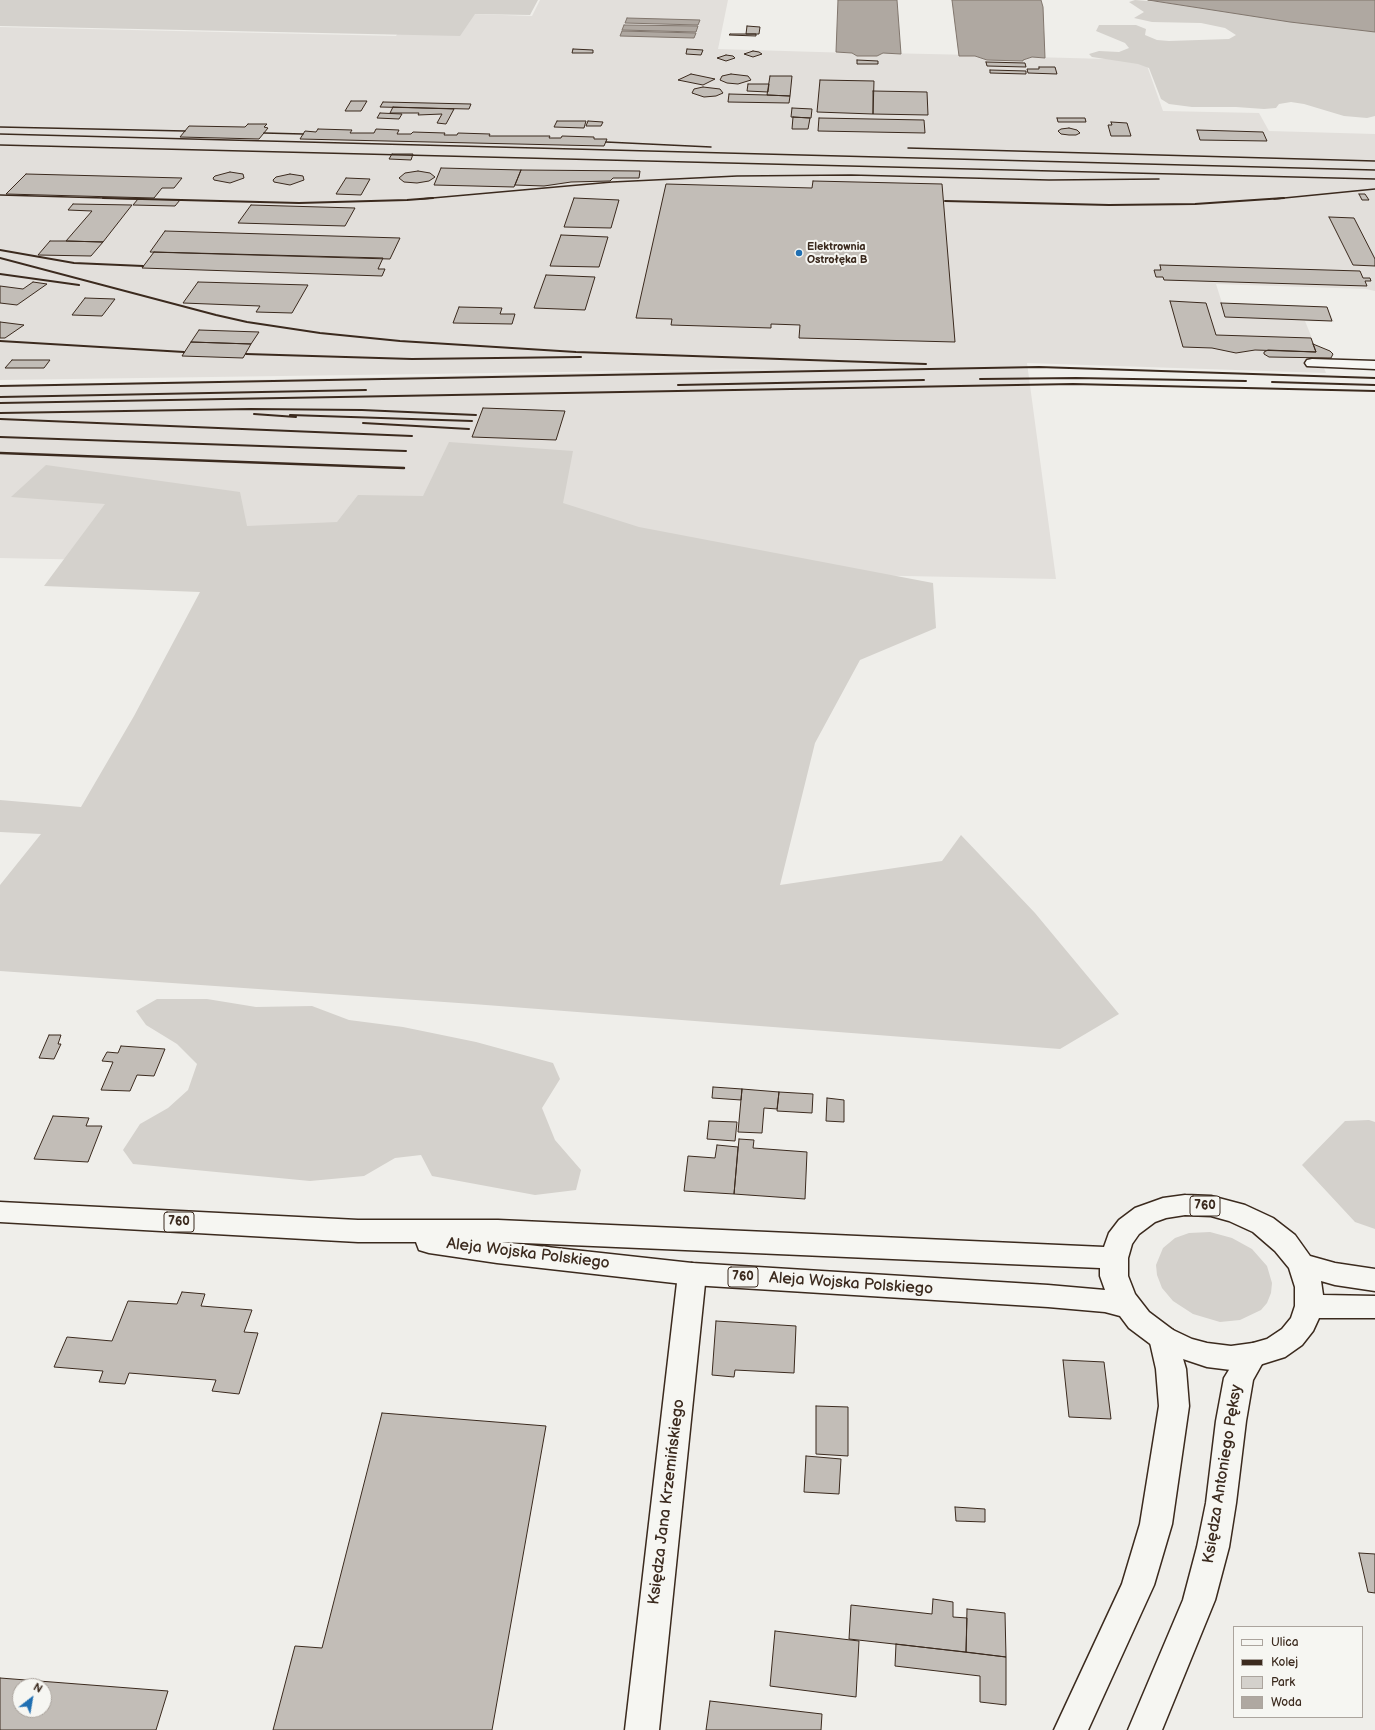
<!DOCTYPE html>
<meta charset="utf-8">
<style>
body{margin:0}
#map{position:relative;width:1375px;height:1730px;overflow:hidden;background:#efeeea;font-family:"Balsamiq Sans",sans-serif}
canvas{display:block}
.legend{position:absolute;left:1233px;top:1626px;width:130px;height:92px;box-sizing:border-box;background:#f6f6f2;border:1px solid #aba49d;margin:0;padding:5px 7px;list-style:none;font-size:12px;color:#3b2a1e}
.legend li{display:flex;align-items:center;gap:8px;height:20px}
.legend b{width:20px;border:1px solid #aba49d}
.north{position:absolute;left:12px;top:1678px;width:40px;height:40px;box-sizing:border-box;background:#f6f6f2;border:1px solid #aba49d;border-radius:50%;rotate:31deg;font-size:11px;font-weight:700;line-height:16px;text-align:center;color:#3b2a1e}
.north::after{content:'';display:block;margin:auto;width:14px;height:18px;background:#1f6fb2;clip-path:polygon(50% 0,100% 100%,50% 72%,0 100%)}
</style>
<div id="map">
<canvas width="1375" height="1730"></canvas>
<ul class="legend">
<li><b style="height:5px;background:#f6f6f2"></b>Ulica</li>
<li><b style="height:5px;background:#3b2a1e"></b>Kolej</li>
<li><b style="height:11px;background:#d4d1cc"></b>Park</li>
<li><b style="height:11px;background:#afa8a1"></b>Woda</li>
</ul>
<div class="north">N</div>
</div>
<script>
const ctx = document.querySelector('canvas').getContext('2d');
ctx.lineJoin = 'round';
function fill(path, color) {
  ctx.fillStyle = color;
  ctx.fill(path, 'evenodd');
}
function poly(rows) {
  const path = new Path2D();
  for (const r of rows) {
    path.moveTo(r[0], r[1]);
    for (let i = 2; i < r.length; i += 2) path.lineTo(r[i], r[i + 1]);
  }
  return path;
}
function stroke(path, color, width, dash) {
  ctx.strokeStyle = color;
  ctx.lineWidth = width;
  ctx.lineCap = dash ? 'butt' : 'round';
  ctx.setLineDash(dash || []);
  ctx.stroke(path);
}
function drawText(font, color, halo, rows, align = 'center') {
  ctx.font = font + ' "Balsamiq Sans",sans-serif';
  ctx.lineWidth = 4;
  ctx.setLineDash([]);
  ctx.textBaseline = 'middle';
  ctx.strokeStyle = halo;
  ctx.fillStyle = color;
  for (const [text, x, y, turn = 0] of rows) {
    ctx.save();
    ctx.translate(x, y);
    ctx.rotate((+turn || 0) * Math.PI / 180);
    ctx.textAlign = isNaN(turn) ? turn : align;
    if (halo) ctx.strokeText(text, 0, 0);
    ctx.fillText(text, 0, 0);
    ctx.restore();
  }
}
fill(poly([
 [540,0,728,0,718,49,852,53,857,56,877,56,883,53,974,55,986,59,1023,60,1022,59,1032,57,1145,60,1163,111,1259,113,1269,131,1375,134,1375,291,1366,289,1216,284,1222,303,1327,307,1334,322,1305,321,1326,373,1027,363,1056,579,0,558,0,385,776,369,0,380,0,27,396,36,412,12,532,16]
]), '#e2dfdb');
fill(poly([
 [0,0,538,0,530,15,475,14,460,36,0,26],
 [1135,0,1161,2,1375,31,1375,116,1367,118,1344,116,1304,104,1291,102,1279,104,1276,108,1264,109,1236,107,1192,107,1169,104,1161,99,1149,68,1138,64,1092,57,1089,54,1099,51,1119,52,1129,48,1125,43,1096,31,1099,25,1136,25,1146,29,1145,35,1157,40,1169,41,1229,39,1236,35,1225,28,1201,23,1152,22,1134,18,1144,12,1129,2],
 [449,442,573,451,563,503,639,527,933,583,936,628,860,660,815,743,780,885,942,861,961,835,1035,913,1119,1014,1060,1049,473,1004,0,971,0,885,41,834,0,832,0,800,81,807,134,716,200,592,44,586,105,504,11,497,46,465,240,492,247,526,337,522,358,495,423,496],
 [157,999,207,999,256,1007,312,1006,349,1020,403,1027,476,1042,553,1063,560,1079,542,1108,555,1140,581,1170,576,1190,535,1195,432,1176,421,1155,395,1158,364,1176,310,1181,133,1164,123,1150,140,1124,168,1108,188,1090,197,1064,177,1044,146,1025,136,1011],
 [1369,1120,1375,1122,1375,1229,1355,1222,1302,1165,1345,1121],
 [1210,1232,1232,1238,1252,1249,1267,1266,1272,1283,1271,1293,1267,1303,1261,1310,1240,1320,1220,1322,1193,1314,1173,1301,1162,1288,1157,1275,1156,1265,1163,1248,1175,1238,1189,1233]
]), '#d4d1cc');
const water = poly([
 [838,0,897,0,901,54,883,53,877,56,857,56,852,53,836,52,838,0],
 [952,0,1041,0,1043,7,1045,58,1032,57,1023,60,1023,61,987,60,975,56,959,56,952,0],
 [1148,0,1375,0,1375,32,1290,22,1148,0],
 [627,18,700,20,698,25,625,23,627,18],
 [624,25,698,26,696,32,622,30,624,25],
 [622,31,696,33,694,38,620,36,622,31]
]);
fill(water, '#afa8a1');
stroke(water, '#81766d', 1);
const building = poly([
 [747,26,760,27,759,34,746,34,747,26],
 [730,34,756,34,756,36,729,35,730,34],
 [573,49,593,50,593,53,572,53,573,49],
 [687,49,703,50,701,55,686,54,687,49],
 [753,51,759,52,762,54,753,57,744,54,753,51],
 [726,55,733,56,735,58,726,61,717,58,726,55],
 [857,60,878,61,878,64,857,64,857,60],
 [986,62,1025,63,1026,67,987,66,986,62],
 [1039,67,1055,67,1057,74,1028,73,1027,69,1039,69,1039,67],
 [990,70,1026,71,1026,74,990,73,990,70],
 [691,74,715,79,703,85,678,80,691,74],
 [731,74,748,76,751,80,738,84,727,83,720,80,722,76,731,74],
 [770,76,792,76,790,96,767,95,770,76],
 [820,80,874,81,873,114,817,112,820,80],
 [748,84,769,84,768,92,747,91,748,84],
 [703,87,720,89,723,93,716,96,704,97,692,93,694,89,703,87],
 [873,91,927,92,928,115,873,114,873,91],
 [729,94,767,95,790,96,789,103,728,102,729,94],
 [351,101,367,101,361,111,345,111,351,101],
 [383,102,471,104,469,109,380,107,383,102],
 [393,107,454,109,446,124,437,123,442,114,418,115,419,113,390,113,393,107],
 [792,108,812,109,811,118,791,117,792,108],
 [380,113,402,114,399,119,377,118,380,113],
 [793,117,810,118,808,129,792,129,793,117],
 [819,118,924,120,925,133,818,131,819,118],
 [1057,118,1085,118,1086,122,1058,122,1057,118],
 [557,121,586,121,584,128,554,127,557,121],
 [588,121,603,122,601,126,586,126,588,121],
 [1111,122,1127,123,1131,136,1111,136,1108,125,1112,125,1111,122],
 [248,124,267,124,264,127,268,128,259,139,180,137,189,126,245,127,248,124],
 [1069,128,1077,130,1080,133,1076,135,1069,135,1061,134,1058,131,1061,129,1069,128],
 [318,129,352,130,350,133,374,133,376,129,399,130,397,134,411,134,413,132,445,133,444,135,457,135,458,133,490,134,489,136,550,136,549,138,561,138,562,136,594,137,594,139,607,139,604,146,300,139,305,131,316,132,318,129],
 [1197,130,1263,132,1267,141,1200,140,1197,130],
 [392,154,413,154,411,160,389,159,392,154],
 [441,168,521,170,514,187,434,185,441,168],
 [521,170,640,171,639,178,613,178,610,181,571,182,544,186,515,185,521,170],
 [418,171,430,173,435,177,429,181,417,183,404,182,399,178,405,173,418,171],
 [230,172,243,174,244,178,230,183,214,180,213,178,215,176,230,172],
 [26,174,182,178,174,188,162,188,154,198,6,194,26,174],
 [290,174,303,176,304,180,290,185,274,182,273,180,276,177,290,174],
 [346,178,370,179,361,195,336,194,346,178],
 [813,181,942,184,955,342,799,338,800,325,771,324,771,328,671,325,672,319,636,318,666,184,812,188,813,181],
 [1359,194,1365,194,1369,200,1362,200,1359,194],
 [574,198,619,200,611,228,564,227,574,198],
 [138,199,180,200,175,206,133,205,138,199],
 [73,204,132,205,103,242,66,241,92,211,68,210,73,204],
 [251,205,355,208,345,226,238,223,251,205],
 [1329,217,1354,218,1375,259,1375,266,1353,265,1329,217],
 [165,231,400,238,390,259,150,252,165,231],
 [561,235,608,237,599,267,550,266,561,235],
 [50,241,66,241,103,242,91,256,38,255,50,241],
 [154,252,383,258,378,269,385,269,382,276,142,268,154,252],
 [1160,265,1360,271,1363,278,1370,278,1371,281,1365,281,1367,286,1164,280,1163,277,1156,277,1154,270,1161,270,1160,265],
 [546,275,595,277,585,310,534,308,546,275],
 [33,282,47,284,17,305,0,303,0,286,23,289,33,282],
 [198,282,308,285,292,313,256,312,260,306,183,303,198,282],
 [85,298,115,299,102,316,72,315,85,298],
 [1170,301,1206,303,1216,335,1311,338,1316,352,1255,350,1236,353,1212,348,1183,347,1170,301],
 [1221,303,1327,307,1332,321,1225,317,1221,303],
 [459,307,502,308,500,314,515,314,512,324,453,323,459,307],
 [0,322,24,325,5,338,0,338,0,322],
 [199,330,259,332,251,344,191,342,199,330],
 [191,342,251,344,243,358,182,356,191,342],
 [1313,344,1330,351,1333,354,1331,358,1269,357,1264,354,1264,352,1268,350,1316,352,1313,344],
 [12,360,50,360,44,368,5,368,12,360],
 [483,408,565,411,556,440,472,437,483,408],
 [49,1035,61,1035,58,1044,61,1044,54,1059,39,1058,49,1035],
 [121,1046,165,1049,154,1076,137,1075,130,1091,101,1090,113,1062,102,1061,107,1052,118,1053,121,1046],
 [713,1087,742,1089,741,1100,712,1098,713,1087],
 [742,1089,779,1092,777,1109,764,1108,762,1133,738,1132,742,1089],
 [779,1092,813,1094,812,1113,777,1111,779,1092],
 [827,1098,844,1100,844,1122,826,1121,827,1098],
 [53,1116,89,1118,86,1126,102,1126,88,1162,34,1159,53,1116],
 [709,1121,737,1122,735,1141,707,1139,709,1121],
 [739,1139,754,1140,753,1148,807,1152,805,1199,734,1194,739,1139],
 [717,1145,738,1147,734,1194,684,1191,688,1156,715,1158,717,1145],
 [182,1292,205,1294,201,1306,252,1310,244,1332,258,1333,239,1394,212,1391,216,1380,129,1373,125,1384,99,1382,103,1371,54,1367,67,1337,112,1341,128,1301,177,1304,182,1292],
 [716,1321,796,1326,794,1373,735,1370,734,1377,712,1375,716,1321],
 [1063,1360,1104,1362,1111,1419,1069,1417,1063,1360],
 [816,1406,848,1407,848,1456,816,1454,816,1406],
 [382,1413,546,1426,492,1730,273,1730,295,1646,322,1648,382,1413],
 [806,1456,841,1459,839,1494,804,1492,806,1456],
 [955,1507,985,1509,985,1522,956,1521,955,1507],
 [1359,1553,1375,1554,1375,1593,1368,1592,1359,1553],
 [933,1599,953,1602,953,1617,967,1618,966,1652,849,1639,851,1605,932,1614,933,1599],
 [967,1609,1005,1613,1006,1657,966,1652,967,1609],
 [775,1631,859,1641,856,1697,770,1686,775,1631],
 [896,1644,1006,1657,1006,1705,980,1702,980,1676,895,1666,896,1644],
 [0,1678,168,1691,156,1730,0,1730,0,1678],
 [20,1686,44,1686,44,1710,20,1710,20,1686],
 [710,1701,822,1714,821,1730,706,1730,710,1701]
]);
fill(building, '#c2bdb7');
stroke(building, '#3b2a1e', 1);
const street = poly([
 [1312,359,1375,361,1375,369,1307,366,1305,363,1307,360,1312,359],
 [692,1263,702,1266,706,1274,659,1730,625,1730,678,1274,682,1266,692,1263]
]);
const secondary = poly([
 [1163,1326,1173,1330,1177,1338,1186,1369,1189,1406,1172,1524,1154,1585,1088,1730,1054,1730,1122,1584,1140,1524,1159,1406,1156,1369,1149,1338,1153,1330,1163,1326],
 [1253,1343,1263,1347,1267,1355,1253,1380,1246,1421,1236,1503,1229,1547,1215,1600,1162,1730,1128,1730,1183,1600,1197,1547,1206,1503,1216,1421,1224,1378,1243,1347,1253,1343]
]);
const primary = poly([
 [1185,1195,1211,1196,1245,1205,1273,1218,1295,1235,1310,1256,1335,1263,1375,1269,1375,1291,1335,1285,1321,1281,1323,1295,1375,1296,1375,1318,1319,1318,1313,1331,1302,1345,1285,1357,1253,1367,1231,1370,1207,1367,1174,1356,1153,1346,1129,1328,1120,1316,1105,1312,1048,1307,692,1285,497,1263,429,1253,419,1250,416,1242,358,1242,0,1222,0,1202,358,1220,498,1220,1104,1247,1109,1233,1119,1220,1135,1208,1163,1198,1185,1195],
 [1185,1215,1211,1216,1229,1221,1253,1232,1275,1251,1289,1268,1295,1287,1295,1306,1291,1318,1282,1329,1267,1339,1253,1343,1231,1346,1207,1343,1192,1339,1173,1330,1149,1312,1135,1294,1128,1276,1128,1258,1132,1244,1139,1234,1155,1222,1166,1218,1185,1215],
 [501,1242,1100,1268,1100,1276,1105,1290,1048,1285,692,1263,501,1242]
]);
stroke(street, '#3b2a1e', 3);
stroke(secondary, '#3b2a1e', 3);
stroke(primary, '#3b2a1e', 3);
fill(street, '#f6f6f2');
fill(secondary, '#f6f6f2');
fill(primary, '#f6f6f2');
stroke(poly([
 [0,127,185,131],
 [264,133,303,134],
 [0,134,1375,170],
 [606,142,711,147],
 [0,145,1375,179],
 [908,148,1375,161],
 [0,195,140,199],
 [421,199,612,182,737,176,851,175,1049,180,1159,179],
 [1274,199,1375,189]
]), '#3b2a1e', 1.5);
stroke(poly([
 [103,198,299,203,407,200,433,198],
 [945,201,1109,205,1195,204,1284,198],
 [0,250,74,263,143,266],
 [0,258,216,315,247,322,320,333,400,341,576,352,926,364],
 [0,274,79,285],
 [0,341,184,352],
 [246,354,412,359,581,357],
 [980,379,1076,378,1246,381],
 [1272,382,1375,385],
 [678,385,924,380],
 [0,386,1039,367,1375,378],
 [0,397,366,390],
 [0,403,1073,384,1375,391],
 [0,413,251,409,362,410,476,415],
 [254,414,296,417],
 [290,415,472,421],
 [0,419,412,436],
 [363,423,469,429],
 [0,437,406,451]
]), '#3b2a1e', 2);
stroke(poly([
 [0,453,404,468]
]), '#3b2a1e', 2.5);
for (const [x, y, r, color] of [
 [799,253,4,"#1f6fb2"]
]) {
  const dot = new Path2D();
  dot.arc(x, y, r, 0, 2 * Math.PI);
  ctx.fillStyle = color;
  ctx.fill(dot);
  stroke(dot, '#f6f6f2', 1.5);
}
drawText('bold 11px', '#3b2a1e', '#f6f6f2', [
 ["Elektrownia",807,247],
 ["Ostrołęka B",807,260]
], 'left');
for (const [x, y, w] of [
 [1205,1206,30],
 [179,1222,30],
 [743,1277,30]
]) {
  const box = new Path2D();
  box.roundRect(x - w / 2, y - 10, w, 20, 3);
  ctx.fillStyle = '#f6f6f2';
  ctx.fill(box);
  stroke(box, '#3b2a1e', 1);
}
drawText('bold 12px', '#3b2a1e', null, [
 ["760",1205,1206],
 ["760",179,1222],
 ["760",743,1277]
]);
drawText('16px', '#3b2a1e', '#f6f6f2', [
 ["Aleja Wojska Polskiego",528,1254,7],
 ["Aleja Wojska Polskiego",851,1284,4],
 ["Księdza Antoniego Pęksy",1223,1474,-81],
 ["Księdza Jana Krzemińskiego",667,1502,-83]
]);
</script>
